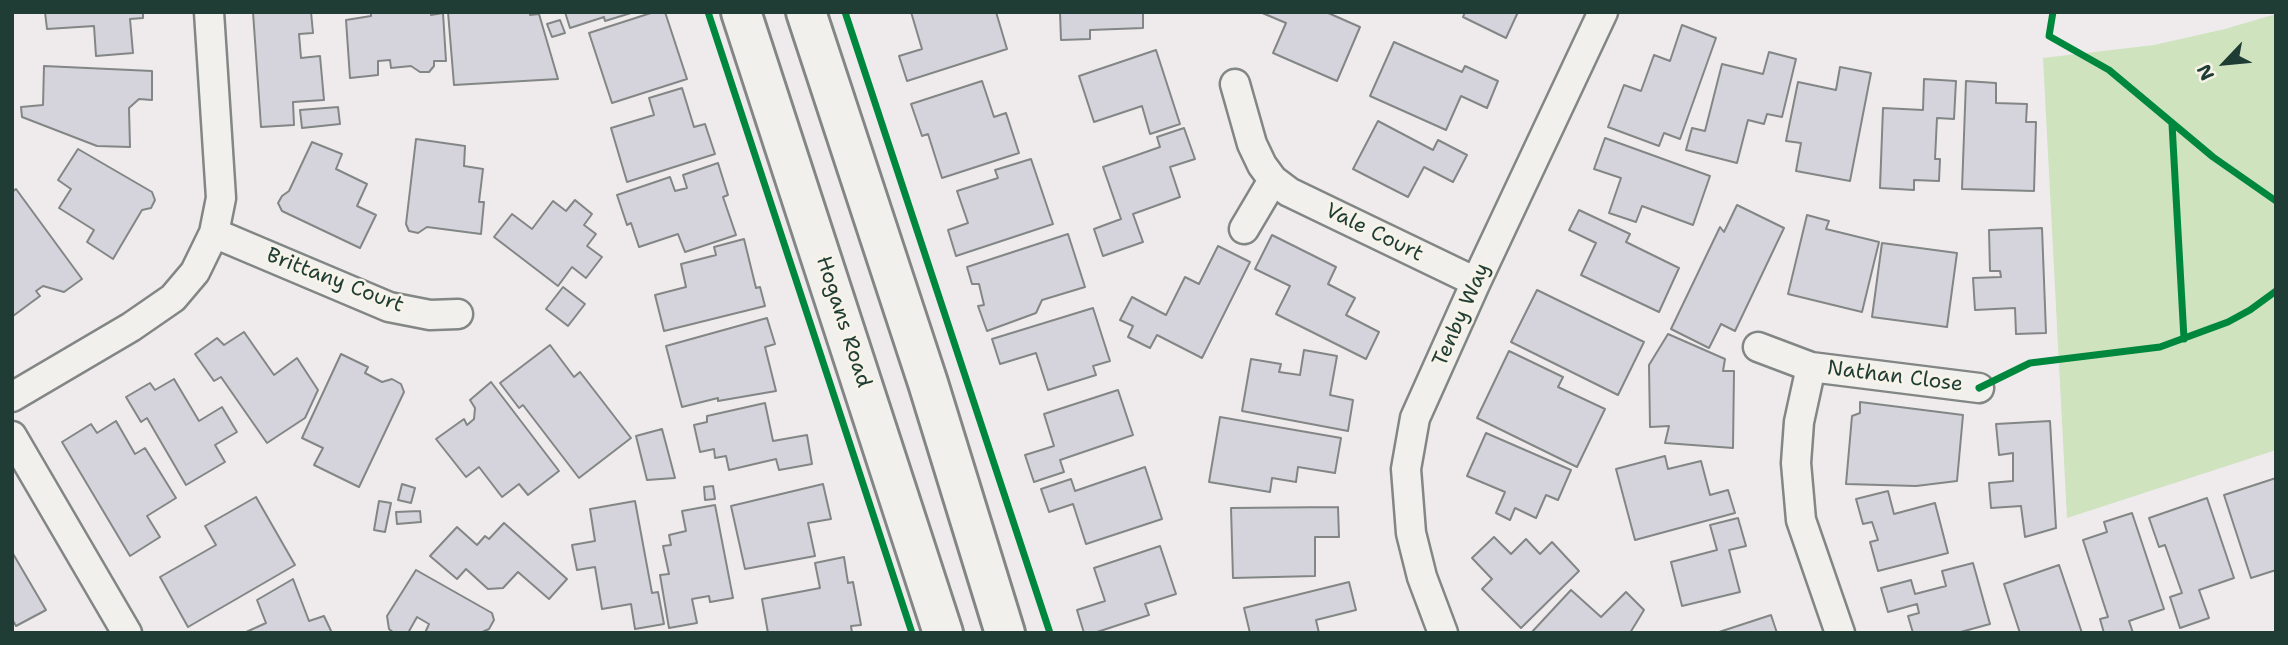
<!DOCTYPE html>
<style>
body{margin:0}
#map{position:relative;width:2288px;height:645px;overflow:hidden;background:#efebed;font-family:"Shantell Sans",sans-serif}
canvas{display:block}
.frame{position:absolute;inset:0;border:14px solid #1f3d34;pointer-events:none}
.north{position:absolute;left:2190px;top:28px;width:70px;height:70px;-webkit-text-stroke:5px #f7f3e8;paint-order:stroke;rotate:244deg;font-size:19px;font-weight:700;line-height:28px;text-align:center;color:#1f3d34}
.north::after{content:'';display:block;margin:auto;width:24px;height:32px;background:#1f3d34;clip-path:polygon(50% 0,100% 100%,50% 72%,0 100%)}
</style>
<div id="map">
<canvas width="2288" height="645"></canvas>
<div class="frame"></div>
<div class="north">N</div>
</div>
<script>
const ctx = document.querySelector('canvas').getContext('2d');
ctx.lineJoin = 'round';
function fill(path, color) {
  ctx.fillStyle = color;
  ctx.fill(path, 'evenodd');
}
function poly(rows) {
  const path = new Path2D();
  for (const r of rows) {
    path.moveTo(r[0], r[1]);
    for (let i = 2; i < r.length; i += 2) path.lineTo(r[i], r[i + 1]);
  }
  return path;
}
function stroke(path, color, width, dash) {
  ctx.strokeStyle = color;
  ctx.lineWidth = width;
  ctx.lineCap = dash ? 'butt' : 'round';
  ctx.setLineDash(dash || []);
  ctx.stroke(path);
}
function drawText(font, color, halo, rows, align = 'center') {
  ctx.font = font + ' "Shantell Sans",sans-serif';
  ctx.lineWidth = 5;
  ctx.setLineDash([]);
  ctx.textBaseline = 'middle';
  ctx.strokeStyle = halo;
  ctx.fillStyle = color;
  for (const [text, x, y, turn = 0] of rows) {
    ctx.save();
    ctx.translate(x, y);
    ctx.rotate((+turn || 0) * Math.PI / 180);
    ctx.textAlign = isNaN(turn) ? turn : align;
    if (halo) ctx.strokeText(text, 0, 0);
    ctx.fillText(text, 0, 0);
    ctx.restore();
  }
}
fill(poly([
 [2276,14,2276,450,2067,518,2043,58,2154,45,2225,29]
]), '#cfe3bf');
const building = poly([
 [45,12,143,12,143,18,130,19,133,53,96,56,94,26,47,29,45,12],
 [253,12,311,12,313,33,299,34,301,58,320,56,324,100,293,102,294,125,261,127,253,12],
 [371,12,431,12,431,15,443,13,446,61,434,61,434,66,429,72,420,72,411,66,391,68,390,60,378,61,378,75,350,78,346,20,371,16,371,12],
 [448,12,530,12,530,15,539,14,558,79,454,85,448,12],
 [565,12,631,12,631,13,605,21,604,17,570,28,565,12],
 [654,12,665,12,687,79,612,103,589,33,654,12],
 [911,12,996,12,1007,49,907,81,899,56,922,49,911,12],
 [1060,12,1143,12,1143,28,1090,30,1090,39,1061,40,1060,12],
 [1260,12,1326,12,1360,27,1337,81,1273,53,1286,23,1260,12],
 [1465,12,1518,12,1506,38,1463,17,1465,12],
 [560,20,565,33,552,37,547,24,560,20],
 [1682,25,1716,38,1680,139,1664,133,1659,146,1608,127,1624,85,1641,91,1654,55,1670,61,1682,25],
 [1394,42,1462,72,1465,66,1498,81,1487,108,1461,96,1446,130,1370,96,1394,42],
 [1156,50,1180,124,1150,134,1142,106,1094,122,1079,76,1156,50],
 [1769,52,1796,59,1782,117,1767,114,1764,124,1748,120,1737,163,1686,150,1692,128,1705,131,1722,64,1763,74,1769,52],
 [44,66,152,71,152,100,139,99,129,108,130,147,97,146,22,117,21,107,43,105,44,66],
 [1840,67,1871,73,1850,181,1796,171,1801,143,1786,141,1798,82,1836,90,1840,67],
 [1924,79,1956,81,1954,119,1937,118,1935,159,1940,159,1939,181,1914,180,1914,190,1880,188,1883,108,1923,110,1924,79],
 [982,81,994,117,1006,113,1019,153,942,178,928,134,922,136,911,104,982,81],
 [1966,81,1996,83,1996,103,2027,104,2026,122,2036,122,2034,191,1962,189,1966,81],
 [682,88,694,127,705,124,715,154,627,182,611,128,654,115,649,98,682,88],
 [338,107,340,124,302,128,300,110,338,107],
 [1378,121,1433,150,1438,140,1467,155,1453,182,1424,167,1408,197,1353,169,1378,121],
 [1184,128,1195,159,1170,167,1180,197,1133,214,1143,242,1103,256,1094,229,1121,219,1103,167,1160,147,1157,137,1184,128],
 [1605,138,1710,176,1693,225,1642,206,1636,222,1609,213,1621,178,1594,169,1605,138],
 [416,139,465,146,464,166,483,169,479,202,484,202,481,234,427,227,418,233,409,231,406,224,416,139],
 [312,142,342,154,336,169,367,184,357,206,376,215,360,248,282,211,278,203,282,196,289,191,312,142],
 [78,149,152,192,155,200,151,208,142,210,113,259,87,242,94,230,59,208,71,189,58,180,78,149],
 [1031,159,1053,224,956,256,948,230,968,223,957,191,998,178,995,170,1031,159],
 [718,163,728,195,723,197,736,235,685,252,678,234,639,247,631,223,627,225,617,195,670,177,675,191,687,188,683,175,718,163],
 [16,189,82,279,64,292,43,286,36,291,40,296,13,316,12,192,16,189],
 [575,200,592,214,584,225,596,234,587,246,602,257,586,278,572,267,558,286,494,237,512,214,532,229,553,201,566,211,575,200],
 [1737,205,1784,228,1735,331,1721,324,1709,348,1671,329,1720,227,1724,232,1737,205],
 [1579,210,1630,234,1626,242,1679,268,1659,312,1581,275,1596,243,1569,230,1579,210],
 [1807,215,1829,221,1826,229,1879,242,1862,312,1788,294,1807,215],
 [2042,228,2046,333,2016,334,2015,308,1975,310,1973,278,2001,277,2000,271,1990,271,1989,230,2042,228],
 [1068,234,1085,287,1042,300,1036,313,987,331,978,306,984,305,979,284,972,284,967,267,1068,234],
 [1272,235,1336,267,1328,284,1355,298,1346,315,1379,332,1366,359,1276,314,1290,286,1255,269,1272,235],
 [744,239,756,288,760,287,765,306,664,331,655,295,686,287,681,264,716,255,714,247,744,239],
 [1882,243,1957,253,1947,327,1872,317,1882,243],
 [1218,246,1250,262,1202,358,1157,335,1150,348,1128,337,1133,326,1120,320,1132,297,1166,315,1185,277,1199,284,1218,246],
 [563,287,585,304,568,326,546,309,563,287],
 [1537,290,1644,342,1618,395,1511,342,1537,290],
 [1093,308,1110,361,1093,366,1096,375,1048,390,1036,353,1000,364,992,339,1093,308],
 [767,318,775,344,765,347,776,391,718,401,718,398,682,407,666,346,767,318],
 [244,332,274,375,297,358,318,390,305,418,267,443,221,377,214,381,195,354,217,338,224,345,244,332],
 [1668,334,1725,359,1723,371,1734,371,1733,448,1665,443,1669,426,1650,427,1649,365,1668,334],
 [550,345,574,377,580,372,631,438,579,478,523,405,519,408,500,383,550,345],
 [1304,350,1337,356,1330,395,1353,400,1348,431,1242,411,1251,359,1281,364,1279,372,1300,375,1304,350],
 [1509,351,1563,377,1558,387,1605,409,1577,467,1477,418,1509,351],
 [341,354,368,367,365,373,382,382,392,379,401,384,404,392,359,487,314,465,323,448,302,438,341,354],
 [174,379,199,421,222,407,237,432,215,445,225,462,186,485,147,418,141,422,126,397,150,383,155,390,174,379],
 [491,382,559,471,528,495,519,484,502,497,479,467,466,477,436,439,464,419,467,425,474,419,475,408,470,400,491,382],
 [1118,390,1133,435,1060,460,1064,472,1034,482,1025,455,1054,446,1044,414,1118,390],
 [1860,402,1963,415,1957,481,1916,486,1846,484,1852,416,1860,413,1860,402],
 [765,403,773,441,807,435,812,464,779,470,776,459,729,470,726,456,715,458,714,449,700,452,694,425,707,422,707,416,765,403],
 [1220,417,1341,438,1335,473,1298,467,1296,482,1272,478,1270,492,1209,482,1220,417],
 [116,421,135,454,145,448,176,498,147,516,160,537,130,556,62,442,91,424,97,433,116,421],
 [2050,421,2056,528,2025,537,2021,506,1991,508,1989,483,2013,481,2013,453,1999,455,1996,424,2050,421],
 [662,429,675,478,647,480,636,436,662,429],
 [1486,433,1571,470,1558,500,1546,495,1536,518,1515,508,1510,520,1496,513,1505,492,1467,476,1486,433],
 [1665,456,1668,469,1701,461,1710,495,1728,490,1735,513,1635,540,1616,469,1665,456],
 [1145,467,1162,519,1086,544,1073,504,1049,512,1041,489,1071,479,1075,491,1145,467],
 [2276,478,2276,570,2251,578,2224,495,2276,478],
 [402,484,415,488,411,503,398,500,402,484],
 [823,484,831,519,808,523,815,556,745,569,731,506,823,484],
 [713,486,715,499,705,500,704,487,713,486],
 [1888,491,1894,514,1935,503,1948,553,1878,571,1870,542,1878,540,1872,522,1863,524,1856,499,1888,491],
 [256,497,295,565,188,627,160,577,216,545,205,526,256,497],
 [2207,498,2234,578,2199,590,2209,618,2180,628,2170,597,2182,593,2165,545,2159,547,2149,518,2207,498],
 [379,501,391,503,385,532,374,530,379,501],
 [635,501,652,593,658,592,664,624,635,629,631,604,602,609,595,567,577,570,572,545,595,541,590,509,635,501],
 [715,505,733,598,710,602,709,596,692,599,697,623,669,628,660,575,669,574,663,546,671,545,669,535,686,531,682,511,715,505],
 [1338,507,1339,537,1315,537,1315,576,1233,578,1231,508,1338,507],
 [420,511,421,522,397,524,396,512,420,511],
 [2132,513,2164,609,2129,621,2133,633,2104,633,2100,619,2108,617,2083,540,2107,532,2104,522,2132,513],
 [1738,518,1746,546,1729,550,1740,592,1682,606,1671,562,1717,550,1710,525,1738,518],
 [504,523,567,579,549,599,518,572,503,588,488,589,466,569,457,579,430,556,457,527,477,545,485,536,489,539,504,523],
 [1494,537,1511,554,1526,539,1540,554,1552,542,1579,571,1521,628,1482,589,1492,579,1472,558,1494,537],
 [1160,546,1176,594,1145,604,1149,615,1094,633,1084,633,1077,610,1105,601,1094,568,1160,546],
 [12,552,46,610,16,626,12,619,12,552],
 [844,557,848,583,853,582,861,625,851,626,852,633,768,633,762,599,820,588,815,563,844,557],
 [1973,563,1990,624,1957,633,1913,633,1908,616,1919,613,1917,604,1888,612,1881,588,1911,580,1915,594,1946,586,1942,571,1973,563],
 [2059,565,2082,633,2020,633,2004,584,2059,565],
 [416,570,492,613,494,620,489,629,480,633,425,633,429,624,417,617,408,633,394,633,389,629,387,616,416,570],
 [293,579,309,621,324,616,332,633,244,633,266,623,257,600,293,579],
 [1349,582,1356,610,1316,620,1319,633,1250,633,1244,608,1349,582],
 [1571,590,1601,617,1626,592,1644,610,1630,633,1531,633,1571,590],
 [1771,615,1777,633,1716,633,1771,615]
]);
fill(building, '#d5d4dc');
stroke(building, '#828685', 2);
const street = poly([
 [1235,84,1252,144,1262,165,1273,180,1289,192,1476,282],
 [1244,229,1273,180],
 [214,233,389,307,430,315,458,314],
 [1758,347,1811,367,1979,388],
 [1811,367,1799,422,1796,463,1801,520,1840,633],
 [12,397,131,327,173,298,195,272,214,233,221,198,209,12],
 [12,436,127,633],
 [1443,633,1422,577,1411,533,1406,469,1415,418,1476,282,1603,12]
]);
const secondary = poly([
 [741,12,943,633],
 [806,12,928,383,1005,633]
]);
stroke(street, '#828685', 33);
stroke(secondary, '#828685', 44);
stroke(street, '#f2f0ed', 28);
stroke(secondary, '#f2f0ed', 38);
stroke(poly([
 [708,12,912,633],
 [845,12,1050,633],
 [2053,12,2049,36,2109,70,2213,157,2276,201],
 [2172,124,2184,339],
 [1979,388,2030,363,2160,347,2228,322,2250,310,2276,291]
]), '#00873e', 7);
drawText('21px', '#1f3d34', '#f7f3e8', [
 ["Vale Court",1374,233,26],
 ["Brittany Court",335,281,21],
 ["Tenby Way",1462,315,-66],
 ["Hogans Road",843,322,72],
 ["Nathan Close",1895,377,7]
]);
</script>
